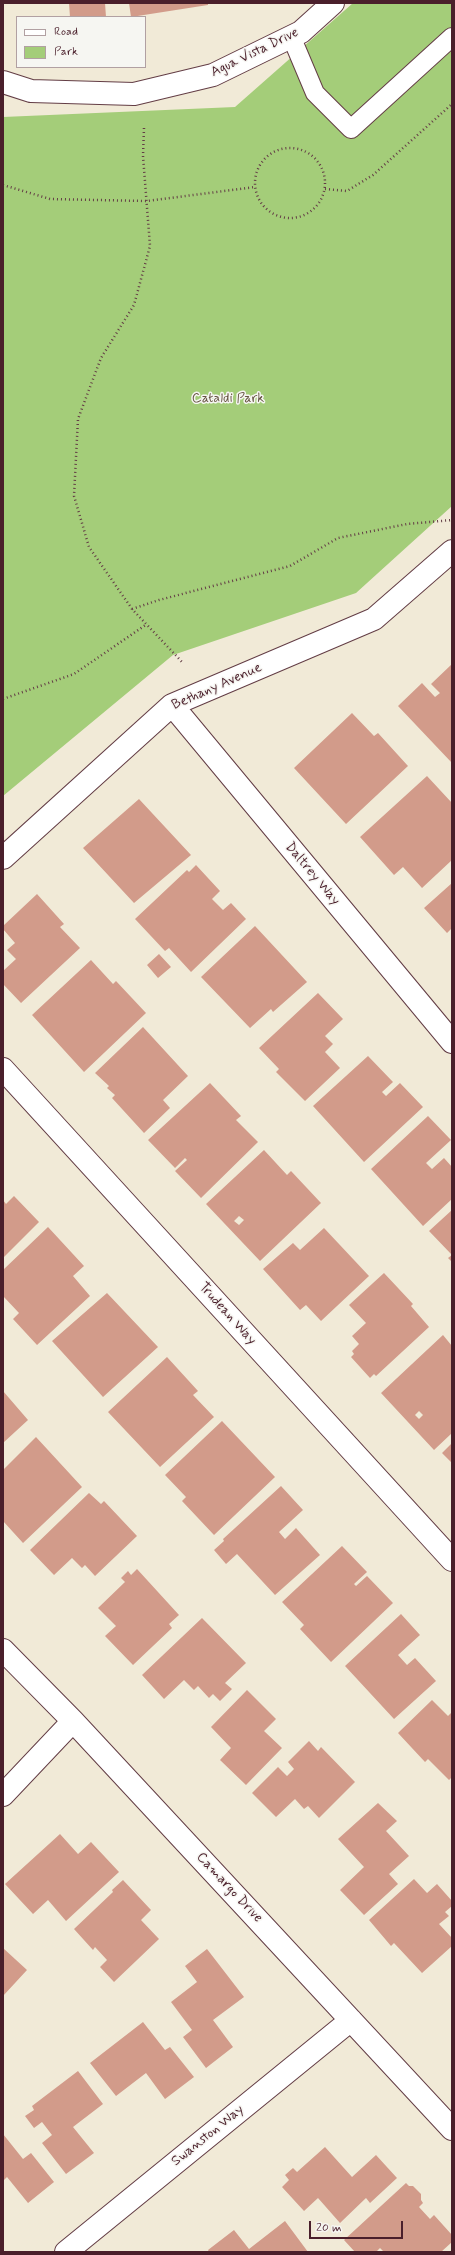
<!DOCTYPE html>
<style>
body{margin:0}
#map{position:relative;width:455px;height:2255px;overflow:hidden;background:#f1ead7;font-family:Mynerve,sans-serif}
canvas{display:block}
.frame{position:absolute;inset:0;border:4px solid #4a1f2b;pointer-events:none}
.legend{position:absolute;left:16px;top:16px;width:130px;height:52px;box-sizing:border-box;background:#f6f6f2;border:1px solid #b1a0a2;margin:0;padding:5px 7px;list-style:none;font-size:12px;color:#4a1f2b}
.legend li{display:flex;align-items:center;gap:8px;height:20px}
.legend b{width:20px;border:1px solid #b1a0a2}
.scale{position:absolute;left:309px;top:2221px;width:94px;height:18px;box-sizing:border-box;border:2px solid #4a1f2b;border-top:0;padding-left:5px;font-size:12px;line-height:14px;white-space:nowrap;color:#4a1f2b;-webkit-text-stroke:3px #f6f6f2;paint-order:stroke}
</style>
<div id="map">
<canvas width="455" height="2255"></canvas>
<div class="frame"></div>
<ul class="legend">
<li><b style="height:5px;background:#fff"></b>Road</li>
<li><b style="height:11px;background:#a4cd79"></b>Park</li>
</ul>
<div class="scale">20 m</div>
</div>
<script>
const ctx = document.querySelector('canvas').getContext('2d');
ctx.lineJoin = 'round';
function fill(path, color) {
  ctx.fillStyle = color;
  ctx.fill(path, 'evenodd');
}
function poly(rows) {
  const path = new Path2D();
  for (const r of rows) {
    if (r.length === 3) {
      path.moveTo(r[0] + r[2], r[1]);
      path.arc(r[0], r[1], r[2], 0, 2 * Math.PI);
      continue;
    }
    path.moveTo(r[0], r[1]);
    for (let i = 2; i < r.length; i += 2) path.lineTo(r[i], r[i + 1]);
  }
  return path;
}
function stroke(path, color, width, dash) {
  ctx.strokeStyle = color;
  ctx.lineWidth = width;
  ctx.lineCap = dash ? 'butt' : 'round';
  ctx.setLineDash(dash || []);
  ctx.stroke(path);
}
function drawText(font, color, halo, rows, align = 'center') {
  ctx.font = font + ' Mynerve,sans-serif';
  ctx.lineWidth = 3;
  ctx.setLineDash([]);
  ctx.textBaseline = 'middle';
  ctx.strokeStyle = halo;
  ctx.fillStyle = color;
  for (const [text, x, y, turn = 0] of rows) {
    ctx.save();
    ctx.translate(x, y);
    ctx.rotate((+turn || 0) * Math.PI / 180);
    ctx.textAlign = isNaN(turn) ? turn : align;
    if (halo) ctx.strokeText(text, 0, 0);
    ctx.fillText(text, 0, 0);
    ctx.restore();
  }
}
fill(poly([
 [353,3,452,3,452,506,356,593,173,655,3,796,3,117,235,107]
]), '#a4cd79');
fill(poly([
 [69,3,105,3,106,17,70,17],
 [129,3,208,3,208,5,131,17],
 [452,664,452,763,398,706,422,683,435,697,440,693,431,684],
 [352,713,374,736,378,733,408,766,346,824,294,768],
 [427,776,452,803,452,860,422,888,403,867,394,875,360,837],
 [139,799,191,855,134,903,83,848],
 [196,865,220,891,212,899,223,910,231,903,246,919,191,972,169,948,165,951,135,919,187,870,189,872],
 [452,883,452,928,447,933,424,908],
 [37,894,64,924,60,927,80,948,21,1003,3,984,3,971,16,959,7,950,15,943,3,929,3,926],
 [255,926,307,982,273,1012,271,1009,250,1028,201,977],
 [159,954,171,967,158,978,147,965],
 [91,960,113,984,116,981,146,1013,84,1072,32,1015],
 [318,993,343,1019,325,1036,333,1044,325,1052,340,1068,305,1101,276,1072,279,1069,259,1048],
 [143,1027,188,1076,163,1100,170,1108,144,1133,112,1098,115,1095,107,1088,109,1086,95,1073],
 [368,1056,393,1082,382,1092,386,1096,400,1083,423,1107,364,1162,313,1106],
 [210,1083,241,1116,236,1120,258,1142,201,1198,175,1171,187,1160,185,1158,175,1168,148,1140],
 [428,1116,451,1140,426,1163,432,1169,444,1158,452,1167,452,1199,423,1226,371,1169],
 [264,1150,287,1175,291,1171,321,1203,260,1261,206,1204],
 [239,1216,244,1220,239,1225,234,1221],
 [14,1196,39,1222,3,1258,3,1200,6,1204],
 [452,1210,452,1262,448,1258,452,1255,429,1231],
 [48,1227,84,1266,73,1276,90,1296,37,1345,13,1319,19,1313,3,1296,3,1270],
 [324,1228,369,1276,321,1321,306,1305,300,1310,263,1269,293,1243,300,1250],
 [384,1273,413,1304,411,1306,429,1327,376,1376,374,1374,370,1378,351,1357,354,1354,352,1351,359,1344,352,1336,366,1323,349,1305],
 [107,1293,158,1347,103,1397,52,1341],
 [443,1335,452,1346,452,1433,434,1450,381,1393],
 [419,1411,423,1415,419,1419,415,1415],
 [167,1357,198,1391,193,1395,214,1417,160,1467,108,1412],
 [3,1391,28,1420,3,1443],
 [222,1421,275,1477,214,1535,182,1501,186,1497,165,1475],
 [36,1437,82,1487,23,1543,3,1521,3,1470],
 [452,1443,452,1463,442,1453],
 [281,1486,303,1510,279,1532,285,1539,296,1528,320,1555,275,1595,237,1554,226,1564,214,1550,224,1541,223,1539],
 [89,1493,101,1504,104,1501,137,1536,95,1576,85,1565,82,1568,72,1558,54,1575,30,1550],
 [342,1546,367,1572,354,1584,356,1586,367,1576,393,1603,331,1662,300,1629,304,1625,282,1602],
 [137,1569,179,1615,169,1624,172,1628,133,1665,105,1636,116,1626,98,1608,125,1582,121,1578,128,1571,131,1575],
 [401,1614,420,1635,398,1655,407,1665,415,1658,436,1681,394,1719,345,1666],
 [202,1618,246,1663,225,1683,232,1689,220,1701,213,1694,209,1698,198,1686,194,1690,184,1680,164,1699,142,1675],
 [247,1690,276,1719,264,1731,282,1748,246,1785,220,1760,231,1748,211,1727],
 [432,1700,448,1716,452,1712,452,1777,449,1780,428,1759,425,1762,398,1733],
 [309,1741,318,1751,321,1747,355,1782,319,1818,308,1806,304,1809,295,1799,276,1817,252,1793,278,1767,287,1776,294,1769,288,1762],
 [378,1803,397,1821,386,1831,409,1856,389,1874,398,1884,364,1915,340,1890,364,1867,338,1839],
 [60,1834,78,1854,91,1842,119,1872,66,1921,48,1900,33,1914,5,1884],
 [414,1879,427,1893,437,1884,452,1901,452,1906,445,1912,449,1916,439,1924,452,1938,452,1946,422,1973,394,1943,391,1946,369,1920],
 [123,1880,151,1910,141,1920,159,1939,114,1982,100,1967,107,1960,95,1947,93,1950,74,1929,113,1892,112,1890],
 [3,1948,27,1970,3,1996],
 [207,1949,244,1997,213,2020,233,2047,206,2068,183,2037,192,2030,171,2002,197,1982,185,1966],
 [143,2022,165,2050,170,2047,194,2077,165,2099,146,2073,116,2096,90,2063],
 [78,2071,103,2104,73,2127,94,2153,66,2174,42,2143,52,2135,42,2122,34,2128,25,2116,34,2110,32,2106],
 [3,2134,23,2159,31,2153,54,2182,28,2203,7,2177,3,2181],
 [325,2147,352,2177,376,2155,397,2178,370,2203,366,2198,340,2223,318,2198,304,2211,282,2187,289,2180,285,2175,293,2168,297,2172],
 [406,2183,409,2186,413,2186,421,2194,421,2200,423,2203,419,2207,430,2219,434,2215,452,2235,452,2242,441,2252,384,2252,380,2248,376,2252,355,2252,344,2240],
 [285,2221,308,2252,209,2252,208,2250,234,2230,249,2249]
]), '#d29b8a');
const lane = poly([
 [291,36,315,93,351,129,452,37]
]);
const street = poly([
 [3,82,31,91,134,94,213,75,301,32,333,3],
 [172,705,452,1042],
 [3,858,172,705,374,619,452,551],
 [3,1069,452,1560],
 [3,1650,73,1721,452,2129],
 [3,1795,73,1721],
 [66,2252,351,2020]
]);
stroke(lane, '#633d45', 20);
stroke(street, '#633d45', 24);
stroke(poly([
 [144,128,143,156,150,246,134,305,101,358,78,419,74,496,89,547,132,609,183,663],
 [290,183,35],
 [3,185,50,199,147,201,255,187],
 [325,189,347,191,373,175,452,104],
 [132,609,159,600,290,566,338,538,407,524,452,520],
 [3,699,74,674,147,624]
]), '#633d45', 2.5, [1, 3]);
stroke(lane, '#fff', 18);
stroke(street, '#fff', 22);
drawText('14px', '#4a1f2b', '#f6f6f2', [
 ["Agua Vista Drive",255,53,-26],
 ["Bethany Avenue",217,687,-24],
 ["Daltrey Way",312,874,50],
 ["Trudean Way",227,1314,48],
 ["Camargo Drive",229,1888,47],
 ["Swanston Way",208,2136,-39]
]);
drawText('14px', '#655342', '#f6f6f2', [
 ["Cataldi Park",228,399]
]);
</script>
